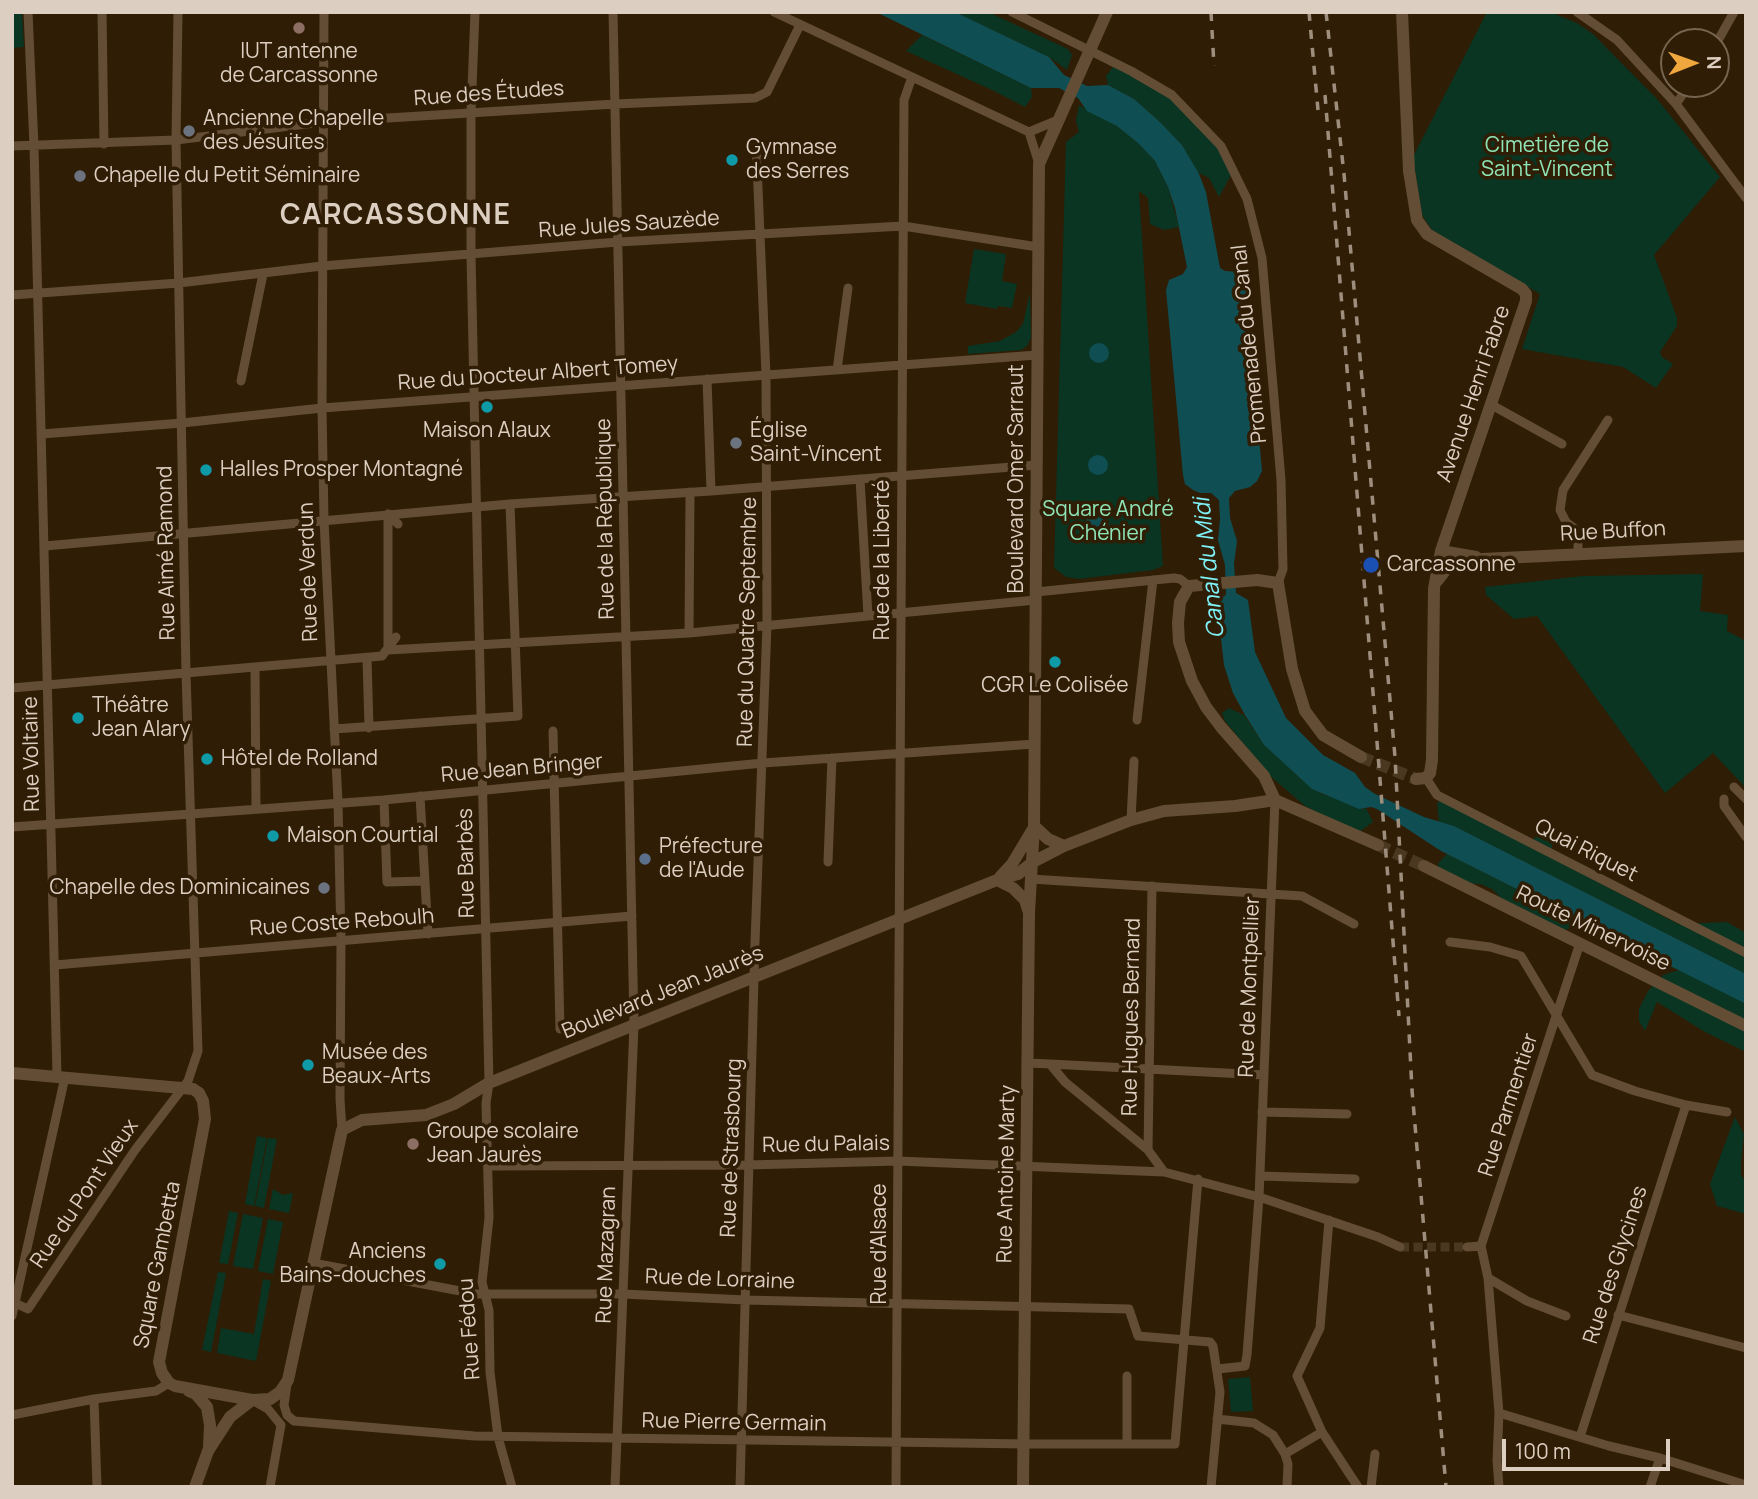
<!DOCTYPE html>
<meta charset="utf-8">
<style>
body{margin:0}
#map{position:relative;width:1758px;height:1499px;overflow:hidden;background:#301d05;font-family:Manrope,sans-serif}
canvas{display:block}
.frame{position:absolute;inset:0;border:14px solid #dccfc1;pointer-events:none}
.north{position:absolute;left:1660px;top:28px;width:70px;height:70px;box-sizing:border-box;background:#301d05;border:2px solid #756450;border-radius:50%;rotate:89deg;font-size:19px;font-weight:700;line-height:28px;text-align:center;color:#dccfc1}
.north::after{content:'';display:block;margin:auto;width:24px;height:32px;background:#efa73e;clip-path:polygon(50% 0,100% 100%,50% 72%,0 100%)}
.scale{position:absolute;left:1502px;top:1439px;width:168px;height:32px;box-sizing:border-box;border:4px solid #dccfc1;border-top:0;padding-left:9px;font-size:21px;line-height:24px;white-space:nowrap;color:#dccfc1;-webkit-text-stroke:5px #301d05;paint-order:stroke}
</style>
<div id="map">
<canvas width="1758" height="1499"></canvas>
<div class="frame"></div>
<div class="north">N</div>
<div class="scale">100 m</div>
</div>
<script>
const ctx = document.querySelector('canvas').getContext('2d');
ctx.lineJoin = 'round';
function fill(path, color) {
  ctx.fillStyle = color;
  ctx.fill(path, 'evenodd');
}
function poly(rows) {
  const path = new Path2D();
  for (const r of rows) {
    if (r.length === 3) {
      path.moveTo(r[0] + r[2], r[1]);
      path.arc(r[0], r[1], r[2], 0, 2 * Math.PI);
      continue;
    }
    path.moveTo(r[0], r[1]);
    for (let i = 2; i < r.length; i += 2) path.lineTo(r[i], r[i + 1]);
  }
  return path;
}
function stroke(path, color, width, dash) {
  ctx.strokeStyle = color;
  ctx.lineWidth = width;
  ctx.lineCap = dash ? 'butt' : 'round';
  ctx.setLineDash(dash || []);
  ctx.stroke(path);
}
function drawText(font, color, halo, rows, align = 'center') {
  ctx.font = font + ' Manrope,sans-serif';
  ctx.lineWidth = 7;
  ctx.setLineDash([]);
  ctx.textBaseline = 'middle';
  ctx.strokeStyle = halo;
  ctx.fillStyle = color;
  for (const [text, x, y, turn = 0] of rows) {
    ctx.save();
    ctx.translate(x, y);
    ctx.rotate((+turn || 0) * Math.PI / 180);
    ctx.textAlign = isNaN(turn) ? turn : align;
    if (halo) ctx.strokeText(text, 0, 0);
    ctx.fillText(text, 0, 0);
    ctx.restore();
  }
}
fill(poly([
 [12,12,22,12,24,47,12,48],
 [955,12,988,12,1068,49,1072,55,1067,70,1049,57],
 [1487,12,1550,12,1577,23,1593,34,1657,99,1720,177,1654,255,1677,318,1677,326,1660,352,1662,357,1673,364,1656,388,1623,367,1522,349,1540,294,1432,230,1422,215,1413,157],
 [922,35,1031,88,1032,97,1025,107,994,91,906,51],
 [1121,66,1172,95,1222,153,1231,175,1219,197,1209,178,1197,172,1182,145,1160,122,1134,99,1108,85,1106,76,1113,67],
 [1079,105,1117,126,1139,144,1155,161,1168,187,1179,227,1164,230,1150,224,1148,198,1139,191,1163,566,1153,570,1079,579,1066,577,1054,568,1066,142,1079,132,1076,121],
 [974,249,1006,254,1002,281,1017,284,1012,308,998,306,997,309,965,303],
 [1030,293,1031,338,1027,346,1021,350,968,354,968,346,1000,341,1016,332,1023,324],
 [1703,574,1700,611,1728,615,1727,631,1746,641,1746,788,1713,753,1665,793,1537,616,1514,619,1486,595,1485,587,1583,576],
 [1229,708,1244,715,1264,745,1302,780,1320,793,1363,809,1366,808,1373,822,1358,833,1305,806,1270,776,1225,721,1222,713],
 [1440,800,1527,845,1540,833,1552,841,1552,852,1561,863,1678,924,1727,922,1746,933,1746,974,1454,826,1439,822,1437,804],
 [1447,854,1577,919,1573,927,1565,930,1504,901,1492,889,1480,884,1465,883,1437,869,1439,862],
 [1679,970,1746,1004,1746,1052,1705,1032,1657,1002,1645,1031,1639,1021,1639,1009,1648,991,1663,975],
 [1735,1117,1744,1134,1741,1162,1741,1175,1746,1182,1746,1214,1717,1206,1710,1184],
 [257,1136,267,1138,254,1206,245,1204],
 [268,1138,277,1139,264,1208,255,1206],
 [273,1189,283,1195,293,1193,289,1213,269,1209],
 [229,1211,238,1213,228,1264,219,1263],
 [243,1214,263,1218,253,1269,233,1266],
 [268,1219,283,1222,273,1274,258,1271],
 [218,1272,226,1273,211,1352,202,1350],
 [263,1279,271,1281,256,1361,217,1353,221,1328,254,1334],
 [1250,1377,1253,1411,1231,1412,1228,1379]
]), '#093522');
fill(poly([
 [876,12,955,12,1049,57,1064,75,1087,86,1108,85,1134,99,1160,122,1182,145,1199,174,1206,192,1220,268,1225,271,1239,272,1245,280,1262,471,1257,481,1250,487,1235,491,1229,498,1230,518,1237,541,1234,564,1236,593,1248,600,1255,652,1286,718,1323,755,1355,773,1365,787,1375,794,1424,817,1454,826,1746,974,1746,1004,1441,851,1377,809,1371,807,1359,809,1312,789,1264,745,1245,715,1233,693,1224,665,1217,603,1219,599,1226,595,1225,565,1218,540,1220,519,1219,500,1211,493,1200,493,1193,490,1185,484,1183,475,1166,290,1169,280,1183,274,1187,267,1175,208,1168,187,1155,161,1139,144,1117,126,1087,111,1078,98,1059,88,1031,88],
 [1099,353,10],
 [1098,465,10],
 [1097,516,1107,519,1110,525,1110,529,1103,534,1091,534,1085,529,1084,524,1087,519]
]), '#0f4f53');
stroke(poly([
 [1400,1247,1467,1247]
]), '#4a3821', 9, [9, 4.5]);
stroke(poly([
 [1361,757,1416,779],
 [1378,845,1424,866]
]), '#4a3821', 12, [12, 6]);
stroke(poly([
 [28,12,34,146,57,1076],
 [102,12,104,144],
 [324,12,322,408,324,520,338,802,341,940,340,1099,342,1130],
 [475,12,471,113,471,255,489,1083,486,1103,489,1218,482,1282,489,1310,490,1372,498,1437,512,1487],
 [613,12,634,1025,615,1487],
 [774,12,1029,132,1039,164],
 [1012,12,1131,71,1172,95,1221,146,1247,199,1262,258,1281,480,1283,569,1278,583],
 [1577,12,1617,40,1676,104,1746,198],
 [1716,44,1734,12],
 [1676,104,1690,84],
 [1029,132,1058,120],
 [12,146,176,140,323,122,615,104,755,98,767,92,800,25],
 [12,295,179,283,322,266,618,242,903,226,1038,247],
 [837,370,848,288],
 [707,379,711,491],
 [241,381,263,274],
 [1490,404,1562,444],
 [42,434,182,423,322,408,1037,355],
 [860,479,868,616],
 [388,514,398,524],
 [45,546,510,504,711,491,1037,465],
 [1578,554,1578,531,1566,522,1560,510,1563,490,1608,420],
 [1036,592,1174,578,1180,579,1189,586],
 [689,633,690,492],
 [388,648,388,514],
 [388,650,689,633,1036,600],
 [367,658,369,728],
 [255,667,256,807],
 [12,688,382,656,396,637],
 [1137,720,1153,580],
 [334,729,518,716,510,504],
 [553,731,560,1029],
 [1426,778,1437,795,1746,953],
 [1734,787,1746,799],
 [420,796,428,934],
 [1724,799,1724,806,1746,837],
 [384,800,387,882,424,881],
 [1131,820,1134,761],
 [12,827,384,800,763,763,1035,744],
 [828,862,832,758],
 [1031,879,1302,896,1354,924],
 [1450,942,1490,947,1521,956,1592,1075,1635,1091,1686,1105,1727,1112],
 [55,965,632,916],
 [1027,1063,1050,1064,1065,1082,1148,1150,1164,1172],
 [1050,1064,1264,1075],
 [1262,1112,1347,1114],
 [1148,1150,1152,886],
 [488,1166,748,1165,898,1161,1164,1172,1259,1197,1378,1237,1400,1247],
 [1260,1176,1355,1179],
 [1329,1220,1320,1328,1297,1376,1322,1432,1358,1487],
 [1467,1247,1481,1246],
 [313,1263,476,1294,623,1294,745,1300,1129,1309,1138,1336,1210,1342,1213,1346,1220,1392,1211,1487],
 [1488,1278,1527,1301,1566,1316],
 [17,1304,28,1309,135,1150,188,1081,198,1051,186,673,176,140,178,12],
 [1618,1315,1746,1348],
 [12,1316,65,1077],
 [1218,1369,1245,1366,1247,1355,1259,1197,1275,800],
 [287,1384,284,1405,287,1415,294,1421,475,1436,1027,1444,1175,1444,1198,1179],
 [94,1399,97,1487],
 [254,1401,268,1409,281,1425],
 [1499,1413,1609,1446,1660,1458,1746,1485],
 [12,1415,94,1399,156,1391,169,1383],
 [1217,1419,1254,1423,1273,1435,1285,1454,1288,1464,1287,1487],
 [1580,1437,1686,1105],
 [1127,1444,1127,1376],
 [1285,1454,1322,1432],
 [270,1487,281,1425],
 [740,1487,755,942,767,625,766,375,756,141],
 [896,1487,904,100,912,77],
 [1371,1487,1375,1454],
 [1499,1487,1497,1460,1499,1413,1488,1278,1481,1246,1580,943],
 [1650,1487,1660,1458]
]), '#634d35', 9);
stroke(poly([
 [1402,12,1409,171,1417,220,1427,234,1522,289,1526,294,1526,301,1441,551,1434,588,1432,760,1430,773,1426,778,1416,779],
 [1441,551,1476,557],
 [1437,581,1451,563,1483,559,1746,546],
 [1275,800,1264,776,1221,727,1206,707,1192,681,1179,642,1178,623,1180,602,1189,586,1257,580,1278,583,1292,669,1305,711,1323,735,1361,757],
 [1034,826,1048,839,1064,846],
 [1424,866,1746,1026],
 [1000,877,1012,864,1033,829],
 [997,880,1013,888,1025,900,1028,910],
 [12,1073,193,1089,199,1093,203,1101,205,1119,159,1362,162,1373,169,1383,175,1386,252,1400,270,1399,280,1392,288,1380,342,1130,362,1120,426,1115,454,1104,489,1083,997,880,1018,874,1033,862,1064,846,1131,820,1164,811,1235,806,1275,800,1378,845],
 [189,1391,196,1394,207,1407,210,1425,209,1447],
 [195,1487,208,1451,230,1417,252,1400],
 [1023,1487,1029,913,1034,826,1039,164,1107,12]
]), '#634d35', 12);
stroke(poly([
 [1211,12,1214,66],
 [1309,12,1318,110],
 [1326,12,1344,174,1395,757,1412,1090,1446,1487],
 [1325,95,1399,1016]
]), '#9d8e7d', 3.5, [9, 9]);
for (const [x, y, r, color] of [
 [299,28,7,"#8d6e63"],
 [189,131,7,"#6b7280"],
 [732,160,7,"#0f9aa8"],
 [80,176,7,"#6b7280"],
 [487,407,7,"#0f9aa8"],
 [736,443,7,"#6b7280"],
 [206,470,7,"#0f9aa8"],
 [1371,565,9,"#1a4fb4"],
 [1055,662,7,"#0f9aa8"],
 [78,718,7,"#0f9aa8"],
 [207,759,7,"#0f9aa8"],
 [273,836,7,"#0f9aa8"],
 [645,859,7,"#5c6f8a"],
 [324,888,7,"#6b7280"],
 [308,1065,7,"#0f9aa8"],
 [413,1144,7,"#8d6e63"],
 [440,1264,7,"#0f9aa8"]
]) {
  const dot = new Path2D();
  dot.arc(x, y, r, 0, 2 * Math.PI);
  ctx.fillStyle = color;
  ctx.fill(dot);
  stroke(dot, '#301d05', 2.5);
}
drawText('21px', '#dccfc1', '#301d05', [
 ["IUT antenne",299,52,"center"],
 ["de Carcassonne",299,76,"center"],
 ["Ancienne Chapelle",203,119],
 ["des Jésuites",203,143],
 ["Gymnase",746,148],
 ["des Serres",746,172],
 ["Chapelle du Petit Séminaire",94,176],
 ["Maison Alaux",487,431,"center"],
 ["Église",750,431],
 ["Saint-Vincent",750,455],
 ["Halles Prosper Montagné",220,470],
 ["Carcassonne",1387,565],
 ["CGR Le Colisée",1055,686,"center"],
 ["Théâtre",92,706],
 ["Jean Alary",92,730],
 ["Hôtel de Rolland",221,759],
 ["Maison Courtial",287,836],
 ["Préfecture",659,847],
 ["de l'Aude",659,871],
 ["Chapelle des Dominicaines",310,888,"right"],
 ["Musée des",322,1053],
 ["Beaux-Arts",322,1077],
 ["Groupe scolaire",427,1132],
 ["Jean Jaurès",427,1156],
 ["Anciens",426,1252,"right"],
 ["Bains-douches",426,1276,"right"]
], 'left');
drawText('21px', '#dccfc1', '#301d05', [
 ["Rue des Études",489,94,-4],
 ["Rue Jules Sauzède",629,225,-4],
 ["Promenade du Canal",1250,344,-96],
 ["Rue du Docteur Albert Tomey",538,374,-4],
 ["Avenue Henri Fabre",1474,394,-71],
 ["Boulevard Omer Sarraut",1017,479,-90],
 ["Rue de la République",606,519,-91],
 ["Rue Buffon",1613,532,-3],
 ["Rue Aimé Ramond",167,553,-91],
 ["Rue de la Liberté",883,560,-90],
 ["Rue de Verdun",309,572,-92],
 ["Rue du Quatre Septembre",748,622,-89],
 ["Rue Voltaire",32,754,-91],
 ["Rue Jean Bringer",522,769,-5],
 ["Quai Riquet",1586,851,27],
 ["Rue Barbès",467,863,-91],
 ["Rue Coste Reboulh",342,923,-4],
 ["Route Minervoise",1593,929,26],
 ["Rue de Montpellier",1250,987,-88],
 ["Boulevard Jean Jaurès",663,993,-22],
 ["Rue Hugues Bernard",1132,1017,-89],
 ["Rue Parmentier",1509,1105,-72],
 ["Rue du Palais",826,1145,-1],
 ["Rue de Strasbourg",732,1148,-88],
 ["Rue Antoine Marty",1007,1174,-89],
 ["Rue du Pont Vieux",85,1194,-56],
 ["Rue d'Alsace",880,1244,-90],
 ["Rue Mazagran",607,1255,-88],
 ["Square Gambetta",158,1265,-79],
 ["Rue des Glycines",1616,1265,-72],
 ["Rue de Lorraine",720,1280,2],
 ["Rue Fédou",470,1329,-94],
 ["Rue Pierre Germain",734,1423,1]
]);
drawText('21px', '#8ee4b6', '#301d05', [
 ["Cimetière de",1547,146],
 ["Saint-Vincent",1547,170],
 ["Square André",1108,510],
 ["Chénier",1108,534]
]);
drawText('italic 23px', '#7ff3f9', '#301d05', [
 ["Canal du Midi",1210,568,-96]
]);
ctx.letterSpacing = '2px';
drawText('bold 28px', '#dccfc1', '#301d05', [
 ["CARCASSONNE",396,216]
]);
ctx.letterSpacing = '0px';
</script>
